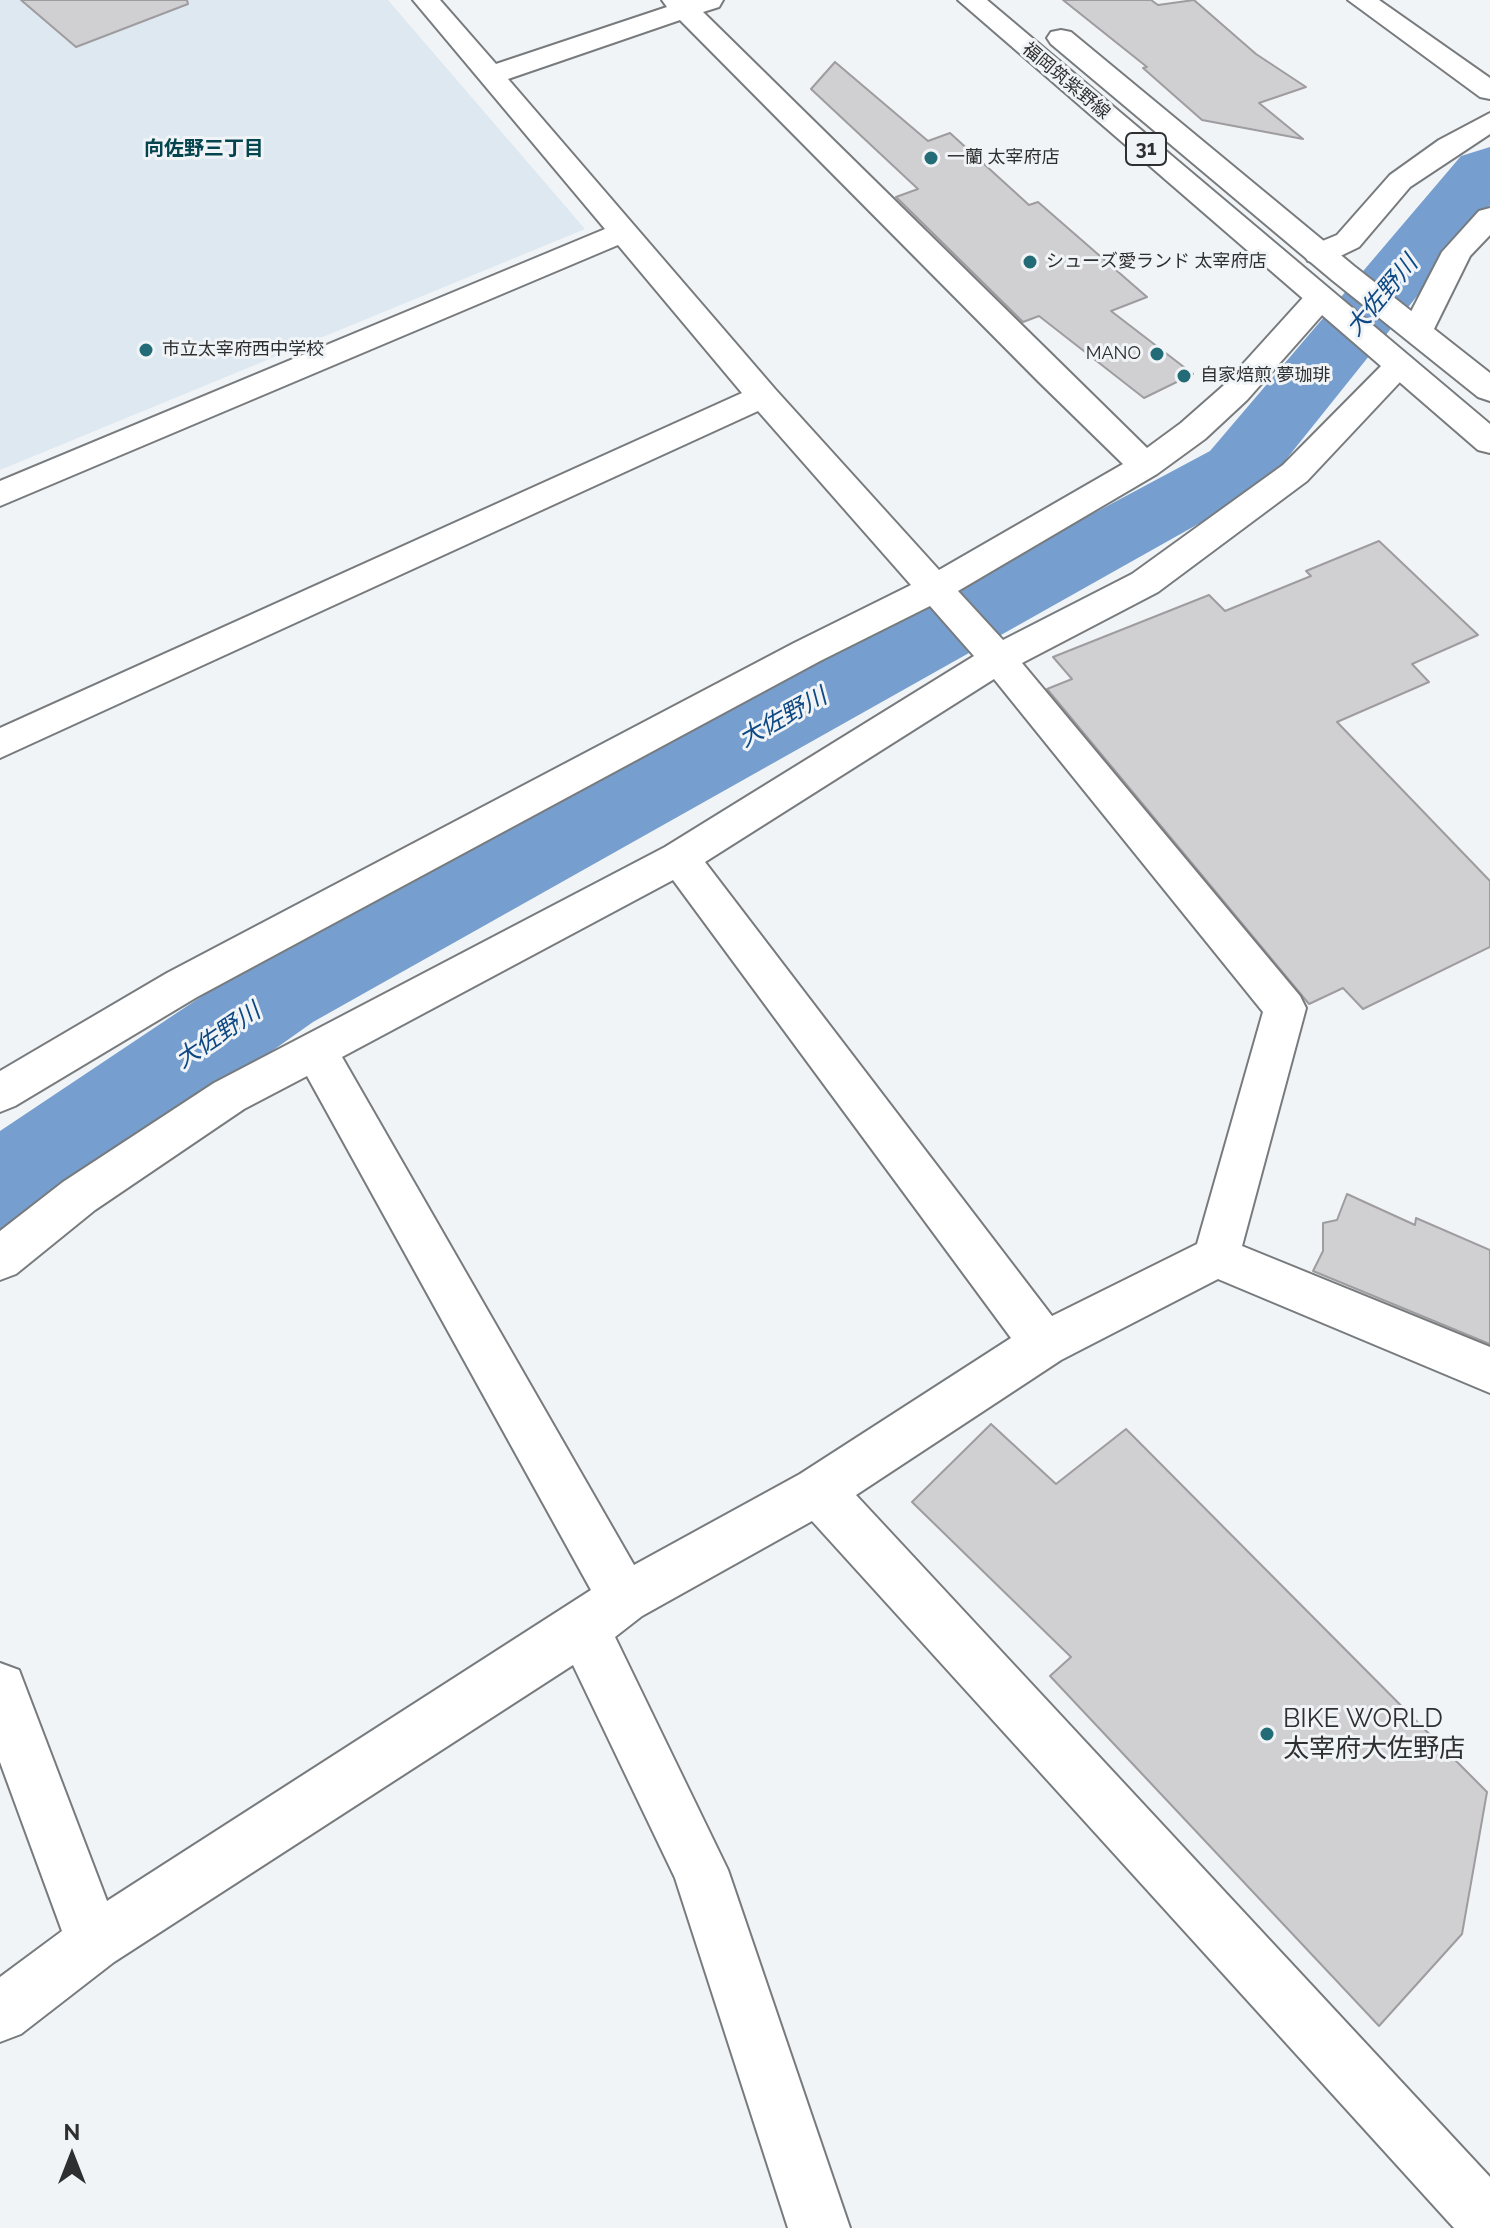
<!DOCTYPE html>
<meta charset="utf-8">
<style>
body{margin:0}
#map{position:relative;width:1490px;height:2228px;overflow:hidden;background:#f1f4f7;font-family:Raleway,sans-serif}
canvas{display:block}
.north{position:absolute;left:32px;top:2116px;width:80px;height:80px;-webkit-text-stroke:6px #f1f4f7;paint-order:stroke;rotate:0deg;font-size:22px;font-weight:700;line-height:32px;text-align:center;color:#2e2f30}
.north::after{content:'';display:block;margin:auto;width:28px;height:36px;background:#2e2f30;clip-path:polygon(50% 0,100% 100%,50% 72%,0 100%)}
</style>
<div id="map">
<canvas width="1490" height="2228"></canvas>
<div class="north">N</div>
</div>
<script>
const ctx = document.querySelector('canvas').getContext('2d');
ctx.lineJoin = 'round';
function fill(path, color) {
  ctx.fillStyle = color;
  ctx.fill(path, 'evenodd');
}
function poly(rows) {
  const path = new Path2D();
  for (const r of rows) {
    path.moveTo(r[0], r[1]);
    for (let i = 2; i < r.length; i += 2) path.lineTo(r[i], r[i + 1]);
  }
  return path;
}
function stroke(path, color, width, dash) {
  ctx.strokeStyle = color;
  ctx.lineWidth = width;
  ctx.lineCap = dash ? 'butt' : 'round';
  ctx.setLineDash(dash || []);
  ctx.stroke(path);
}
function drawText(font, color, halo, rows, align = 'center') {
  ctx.font = font + ' Raleway,"Noto Sans JP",sans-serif';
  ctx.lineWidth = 6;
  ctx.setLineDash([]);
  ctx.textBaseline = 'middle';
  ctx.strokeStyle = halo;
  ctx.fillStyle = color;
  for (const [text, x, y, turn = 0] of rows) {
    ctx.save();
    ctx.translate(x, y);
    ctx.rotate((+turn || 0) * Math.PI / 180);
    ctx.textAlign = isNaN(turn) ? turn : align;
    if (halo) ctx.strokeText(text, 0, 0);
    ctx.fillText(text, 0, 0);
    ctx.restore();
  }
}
fill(poly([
 [0,0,388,0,585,229,0,470]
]), '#dee8f0');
fill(poly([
 [1490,147,1490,205,1264,487,313,1022,36,1218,0,1231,0,1131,247,966,1210,451,1461,156,1490,147]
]), '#769ece');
const building = poly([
 [21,0,187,0,188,4,76,47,21,0],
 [1063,0,1151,0,1158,5,1194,0,1256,54,1306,87,1259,103,1303,139,1202,120,1143,68,1147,67,1063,0],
 [835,62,928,141,950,133,1029,205,1038,202,1147,297,1111,311,1193,374,1144,398,1039,316,1023,322,896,197,918,189,811,89,835,62],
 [1379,541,1478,635,1412,664,1429,682,1337,722,1490,881,1490,947,1363,1009,1343,988,1309,1004,1047,689,1072,679,1053,657,1209,595,1225,611,1311,576,1306,571,1379,541],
 [1347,1194,1415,1225,1416,1218,1490,1250,1490,1344,1313,1271,1323,1251,1323,1223,1337,1220,1347,1194],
 [991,1424,1056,1484,1126,1429,1487,1792,1462,1934,1379,2026,1050,1676,1071,1657,912,1502,991,1424]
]);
fill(building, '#d0cfd2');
stroke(building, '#9e9c9f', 2);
const minor = poly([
 [413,0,440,0,496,64,667,7,662,0,723,0,719,7,703,12,1147,448,1181,423,1223,386,1309,291,1320,288,1331,291,1336,298,1331,305,1247,400,1205,439,1157,474,958,591,1003,640,1132,574,1283,465,1389,358,1400,355,1411,358,1416,365,1307,481,1158,592,1022,663,1300,996,1306,1008,1242,1246,1490,1347,1490,1393,1218,1279,1061,1360,856,1495,1490,2177,1490,2228,1454,2228,812,1521,642,1616,615,1637,728,1870,850,2228,788,2228,675,1878,573,1665,114,1962,21,2034,0,2042,0,1977,62,1931,0,1762,0,1663,19,1670,107,1901,591,1590,307,1076,244,1109,95,1210,16,1274,0,1280,0,1231,63,1182,214,1083,665,847,974,656,930,606,820,661,197,997,15,1106,0,1112,0,1071,167,973,794,643,911,585,758,411,0,758,0,728,742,393,618,245,0,506,0,481,605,229,413,0],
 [680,20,1039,382,1123,464,939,570,775,389,508,79,680,20],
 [994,679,1263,1012,1197,1244,1052,1316,705,862,994,679],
 [673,880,1011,1338,800,1474,634,1565,342,1057,673,880],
 [1348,0,1379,0,1490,78,1490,99,1480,97,1348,0],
 [1490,113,1490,134,1410,187,1359,247,1330,261,1319,263,1308,261,1304,254,1308,247,1337,235,1390,175,1439,140,1490,113],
 [1490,208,1490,235,1470,256,1433,331,1428,338,1417,341,1406,338,1401,331,1442,252,1479,211,1490,208]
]);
const major = poly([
 [958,0,987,0,1490,424,1490,453,1478,450,958,0],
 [1061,30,1071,32,1354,266,1490,373,1490,401,1478,397,1332,280,1051,44,1047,38,1051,32,1061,30]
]);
stroke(minor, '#787b7d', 4);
stroke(major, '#787b7d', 4);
fill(minor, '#fff');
fill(major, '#fff');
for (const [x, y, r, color] of [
 [931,158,8,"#236b77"],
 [1030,262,8,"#236b77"],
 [146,350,8,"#236b77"],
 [1157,354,8,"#236b77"],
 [1184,376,8,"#236b77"],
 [1267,1734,8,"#236b77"]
]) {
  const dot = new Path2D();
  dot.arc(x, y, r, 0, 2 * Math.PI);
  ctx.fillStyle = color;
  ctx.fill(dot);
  stroke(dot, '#f1f4f7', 3);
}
drawText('18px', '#2e2f30', '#f1f4f7', [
 ["福岡筑紫野線",1066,81,40]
]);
drawText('18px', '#2e2f30', '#f1f4f7', [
 ["一蘭 太宰府店",947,158],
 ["シューズ愛ランド 太宰府店",1046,262],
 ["市立太宰府西中学校",162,350],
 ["MANO",1141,354,"right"],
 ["自家焙煎 夢珈琲",1200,376]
], 'left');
drawText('bold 20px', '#04444e', '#f1f4f7', [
 ["向佐野三丁目",204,149]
]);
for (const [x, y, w] of [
 [1146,149,40]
]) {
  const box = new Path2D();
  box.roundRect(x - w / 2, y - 16, w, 32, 6);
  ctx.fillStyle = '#f1f4f7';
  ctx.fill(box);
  stroke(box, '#2e2f30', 2);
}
drawText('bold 20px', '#2e2f30', null, [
 ["31",1146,149]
]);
drawText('italic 24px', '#0f4983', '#f1f4f7', [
 ["大佐野川",1382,296,-50],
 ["大佐野川",783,718,-29],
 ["大佐野川",218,1036,-34]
]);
drawText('26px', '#2e2f30', '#f1f4f7', [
 ["BIKE WORLD",1283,1719],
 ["太宰府大佐野店",1283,1749]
], 'left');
</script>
